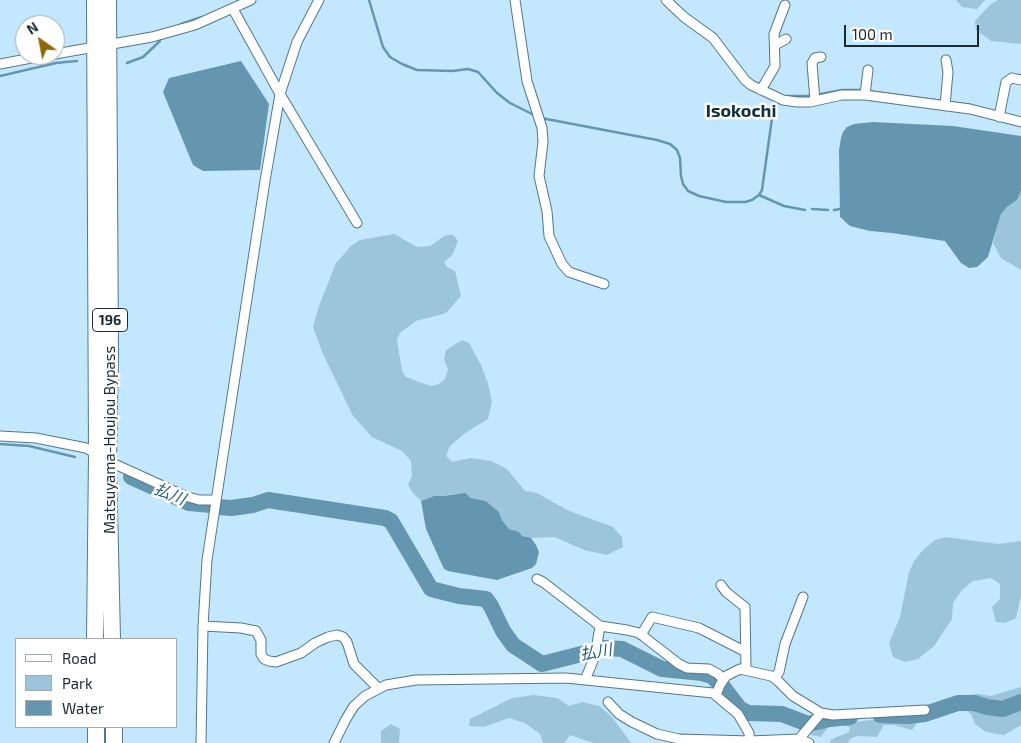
<!DOCTYPE html>
<meta charset="utf-8">
<style>
body{margin:0}
#map{position:relative;width:1021px;height:743px;overflow:hidden;background:#c3e8fd;font-family:"Exo 2",sans-serif}
canvas{display:block}
.legend{position:absolute;left:15px;top:638px;width:162px;height:90px;box-sizing:border-box;background:#fff;border:1px solid #a4aaad;margin:0;padding:6px 9px;list-style:none;font-size:15px;color:#1b2a31}
.legend li{display:flex;align-items:center;gap:10px;height:25px}
.legend b{width:25px;border:1px solid #a4aaad}
.north{position:absolute;left:15px;top:15px;width:50px;height:50px;box-sizing:border-box;background:#fff;border:1px solid #a4aaad;border-radius:50%;rotate:327deg;font-size:14px;font-weight:700;line-height:20px;text-align:center;color:#1b2a31}
.north::after{content:'';display:block;margin:auto;width:18px;height:22px;background:#8e680c;clip-path:polygon(50% 0,100% 100%,50% 72%,0 100%)}
.scale{position:absolute;left:844px;top:25px;width:135px;height:22px;box-sizing:border-box;border:2px solid #1b2a31;border-top:0;padding-left:6px;font-size:15px;line-height:18px;white-space:nowrap;color:#1b2a31;-webkit-text-stroke:4px #fff;paint-order:stroke}
</style>
<div id="map">
<canvas width="1021" height="743"></canvas>
<ul class="legend">
<li><b style="height:6px;background:#fff"></b>Road</li>
<li><b style="height:14px;background:#9cc4da"></b>Park</li>
<li><b style="height:14px;background:#6496b0"></b>Water</li>
</ul>
<div class="north">N</div>
<div class="scale">100 m</div>
</div>
<script>
const ctx = document.querySelector('canvas').getContext('2d');
ctx.lineJoin = 'round';
function fill(path, color) {
  ctx.fillStyle = color;
  ctx.fill(path, 'evenodd');
}
function poly(rows) {
  const path = new Path2D();
  for (const r of rows) {
    path.moveTo(r[0], r[1]);
    for (let i = 2; i < r.length; i += 2) path.lineTo(r[i], r[i + 1]);
  }
  return path;
}
function stroke(path, color, width, dash) {
  ctx.strokeStyle = color;
  ctx.lineWidth = width;
  ctx.lineCap = dash ? 'butt' : 'round';
  ctx.setLineDash(dash || []);
  ctx.stroke(path);
}
function drawText(font, color, halo, rows, align = 'center') {
  ctx.font = font + ' "Exo 2","Noto Sans JP",sans-serif';
  ctx.lineWidth = 5;
  ctx.setLineDash([]);
  ctx.textBaseline = 'middle';
  ctx.strokeStyle = halo;
  ctx.fillStyle = color;
  for (const [text, x, y, turn = 0] of rows) {
    ctx.save();
    ctx.translate(x, y);
    ctx.rotate((+turn || 0) * Math.PI / 180);
    ctx.textAlign = isNaN(turn) ? turn : align;
    if (halo) ctx.strokeText(text, 0, 0);
    ctx.fillText(text, 0, 0);
    ctx.restore();
  }
}
fill(poly([
 [956,0,985,0,977,9,962,7],
 [998,0,1021,0,1021,44,991,41,976,30,975,21,990,5],
 [1021,191,1021,270,1001,258,993,243,1001,214,1007,207,1017,200],
 [394,234,417,247,430,246,446,235,453,235,458,241,453,254,444,262,447,267,455,271,461,296,446,313,416,321,400,333,397,340,402,371,406,377,430,386,439,384,445,379,448,369,444,360,446,350,462,340,469,343,481,365,488,384,492,402,488,419,465,433,450,446,446,456,452,462,471,458,491,461,507,469,525,491,537,493,567,510,613,527,622,537,623,547,607,555,584,550,555,537,527,538,522,536,519,532,509,529,502,520,499,512,486,501,454,494,443,496,434,496,421,501,413,493,408,485,412,476,411,461,402,451,372,437,353,416,323,354,313,327,319,306,336,263,344,254,351,246,360,240],
 [946,537,998,544,1021,541,1021,595,1016,618,1005,623,996,622,992,607,1000,599,1000,584,991,578,973,581,962,590,953,603,952,619,934,646,918,659,905,662,893,657,889,643,900,617,909,572,914,561,923,550,935,540],
 [1021,687,1021,725,1004,735,986,732,975,724,971,714,961,706,954,706,935,719,931,718,931,713,940,712,951,701,961,696,977,694,991,696],
 [534,695,557,698,569,706,583,702,599,706,612,717,631,743,593,743,570,735,564,743,543,743,540,734,525,723,509,718,484,727,469,726,470,719,512,698],
 [915,719,916,725,912,730,894,725,884,725,877,737,857,736,850,739,848,743,829,743,832,739,849,732,850,727,840,725,828,727,821,737,811,735,809,730,815,726,833,724,871,720],
 [391,724,400,729,399,743,381,743,381,731]
]), '#9cc4da');
fill(poly([
 [241,61,269,104,260,170,203,171,193,165,163,92,169,78],
 [873,122,953,126,1021,136,1021,191,1017,200,1007,207,1001,214,988,257,977,267,969,268,961,263,945,241,892,233,870,231,850,226,840,217,839,150,841,138,843,132,847,127,854,124],
 [465,493,471,498,486,501,499,512,502,520,509,529,519,532,522,536,531,538,536,545,539,552,536,564,532,568,497,580,448,571,444,569,426,529,421,501,434,496,443,496]
]), '#6496b0');
stroke(poly([
 [369,0,383,47,390,57,402,64,417,70,452,71,468,69,478,72,497,93,510,103,534,115],
 [237,2,238,0],
 [181,24,202,17],
 [127,63,143,57,160,41],
 [0,76,56,63,77,61],
 [868,91,971,105],
 [786,96,810,96,842,90,862,90],
 [541,118,657,140,670,144,677,150,680,158,681,176,683,184,688,191,699,196,726,202,745,202,752,200,759,195,762,190,773,111,779,100],
 [759,195,784,206,805,210],
 [812,209,828,210],
 [834,210,840,209],
 [0,444,29,446,75,457]
]), '#6496b0', 2.5);
stroke(poly([
 [131,477,189,503,211,505],
 [219,507,231,508,253,505,268,500,385,518,391,521,431,589,459,596,486,599,491,606,503,631,513,645,542,664,605,648,622,649,662,669,702,673,712,676,724,688,740,709,748,713,782,714,808,724,830,719,850,717],
 [880,715,908,716,925,714,958,703,974,703,987,707,1003,709,1021,702]
]), '#6496b0', 16);
const street = poly([
 [515,0,527,81,542,128,543,142,539,176,547,211,549,236,562,264,569,272,604,284],
 [666,0,684,17,713,38,745,80,751,85,783,100,797,102,810,102,842,95,865,95,970,109,1021,122],
 [233,9,280,94,357,223],
 [775,45,786,39],
 [55,54,152,37,195,25,251,0],
 [0,64,47,55],
 [761,90,775,66,774,34,785,5],
 [865,95,868,70],
 [815,101,812,63,815,58,821,57],
 [945,106,948,72,946,60],
 [999,117,1006,82,1012,78,1021,80],
 [0,436,36,438,86,448,108,461,185,496,199,500,216,500],
 [537,579,543,582,600,626,627,630,639,633,679,664,687,668,709,669,718,674,723,679],
 [721,585,726,592,745,607,746,669],
 [203,626,241,628,256,631,261,640,261,654,264,659,269,661,276,662,301,653,315,643,328,637,337,635,343,637,347,642,354,664,378,688],
 [641,635,652,617,699,628,746,652],
 [774,678,779,672,785,644,803,597],
 [585,680,595,656,600,626],
 [716,695,720,685,726,676,740,669,771,676,777,680,793,696,821,713,833,715,925,710],
 [608,702,619,714,632,722,657,734,679,739,750,741,799,739,809,743],
 [799,739,821,713],
 [201,743,203,626,207,560,265,181,280,94,297,42,319,0],
 [334,743,346,719,354,706,365,696,386,685,416,680,566,678,713,693,738,714,749,733,750,743]
]);
const highway = poly([
 [95,0,97,454,95,639],
 [108,0,110,354,108,461,112,639],
 [96,727,96,743],
 [114,727,114,743]
]);
stroke(street, '#557689', 11);
stroke(highway, '#557689', 18);
stroke(street, '#fff', 9);
stroke(highway, '#fff', 16);
for (const [x, y, w] of [
 [110,320,35]
]) {
  const box = new Path2D();
  box.roundRect(x - w / 2, y - 11.5, w, 23, 4);
  ctx.fillStyle = '#fff';
  ctx.fill(box);
  stroke(box, '#1b2a31', 1);
}
drawText('bold 14px', '#1b2a31', null, [
 ["196",110,320]
]);
drawText('15px', '#1b2a31', '#fff', [
 ["Matsuyama-Houjou Bypass",110,440,-90]
]);
drawText('italic 16px', '#205d7a', '#fff', [
 ["払川",170,494,22],
 ["払川",596,652,-9]
]);
drawText('bold 18px', '#0d2f3f', '#fff', [
 ["Isokochi",741,111]
]);
</script>
